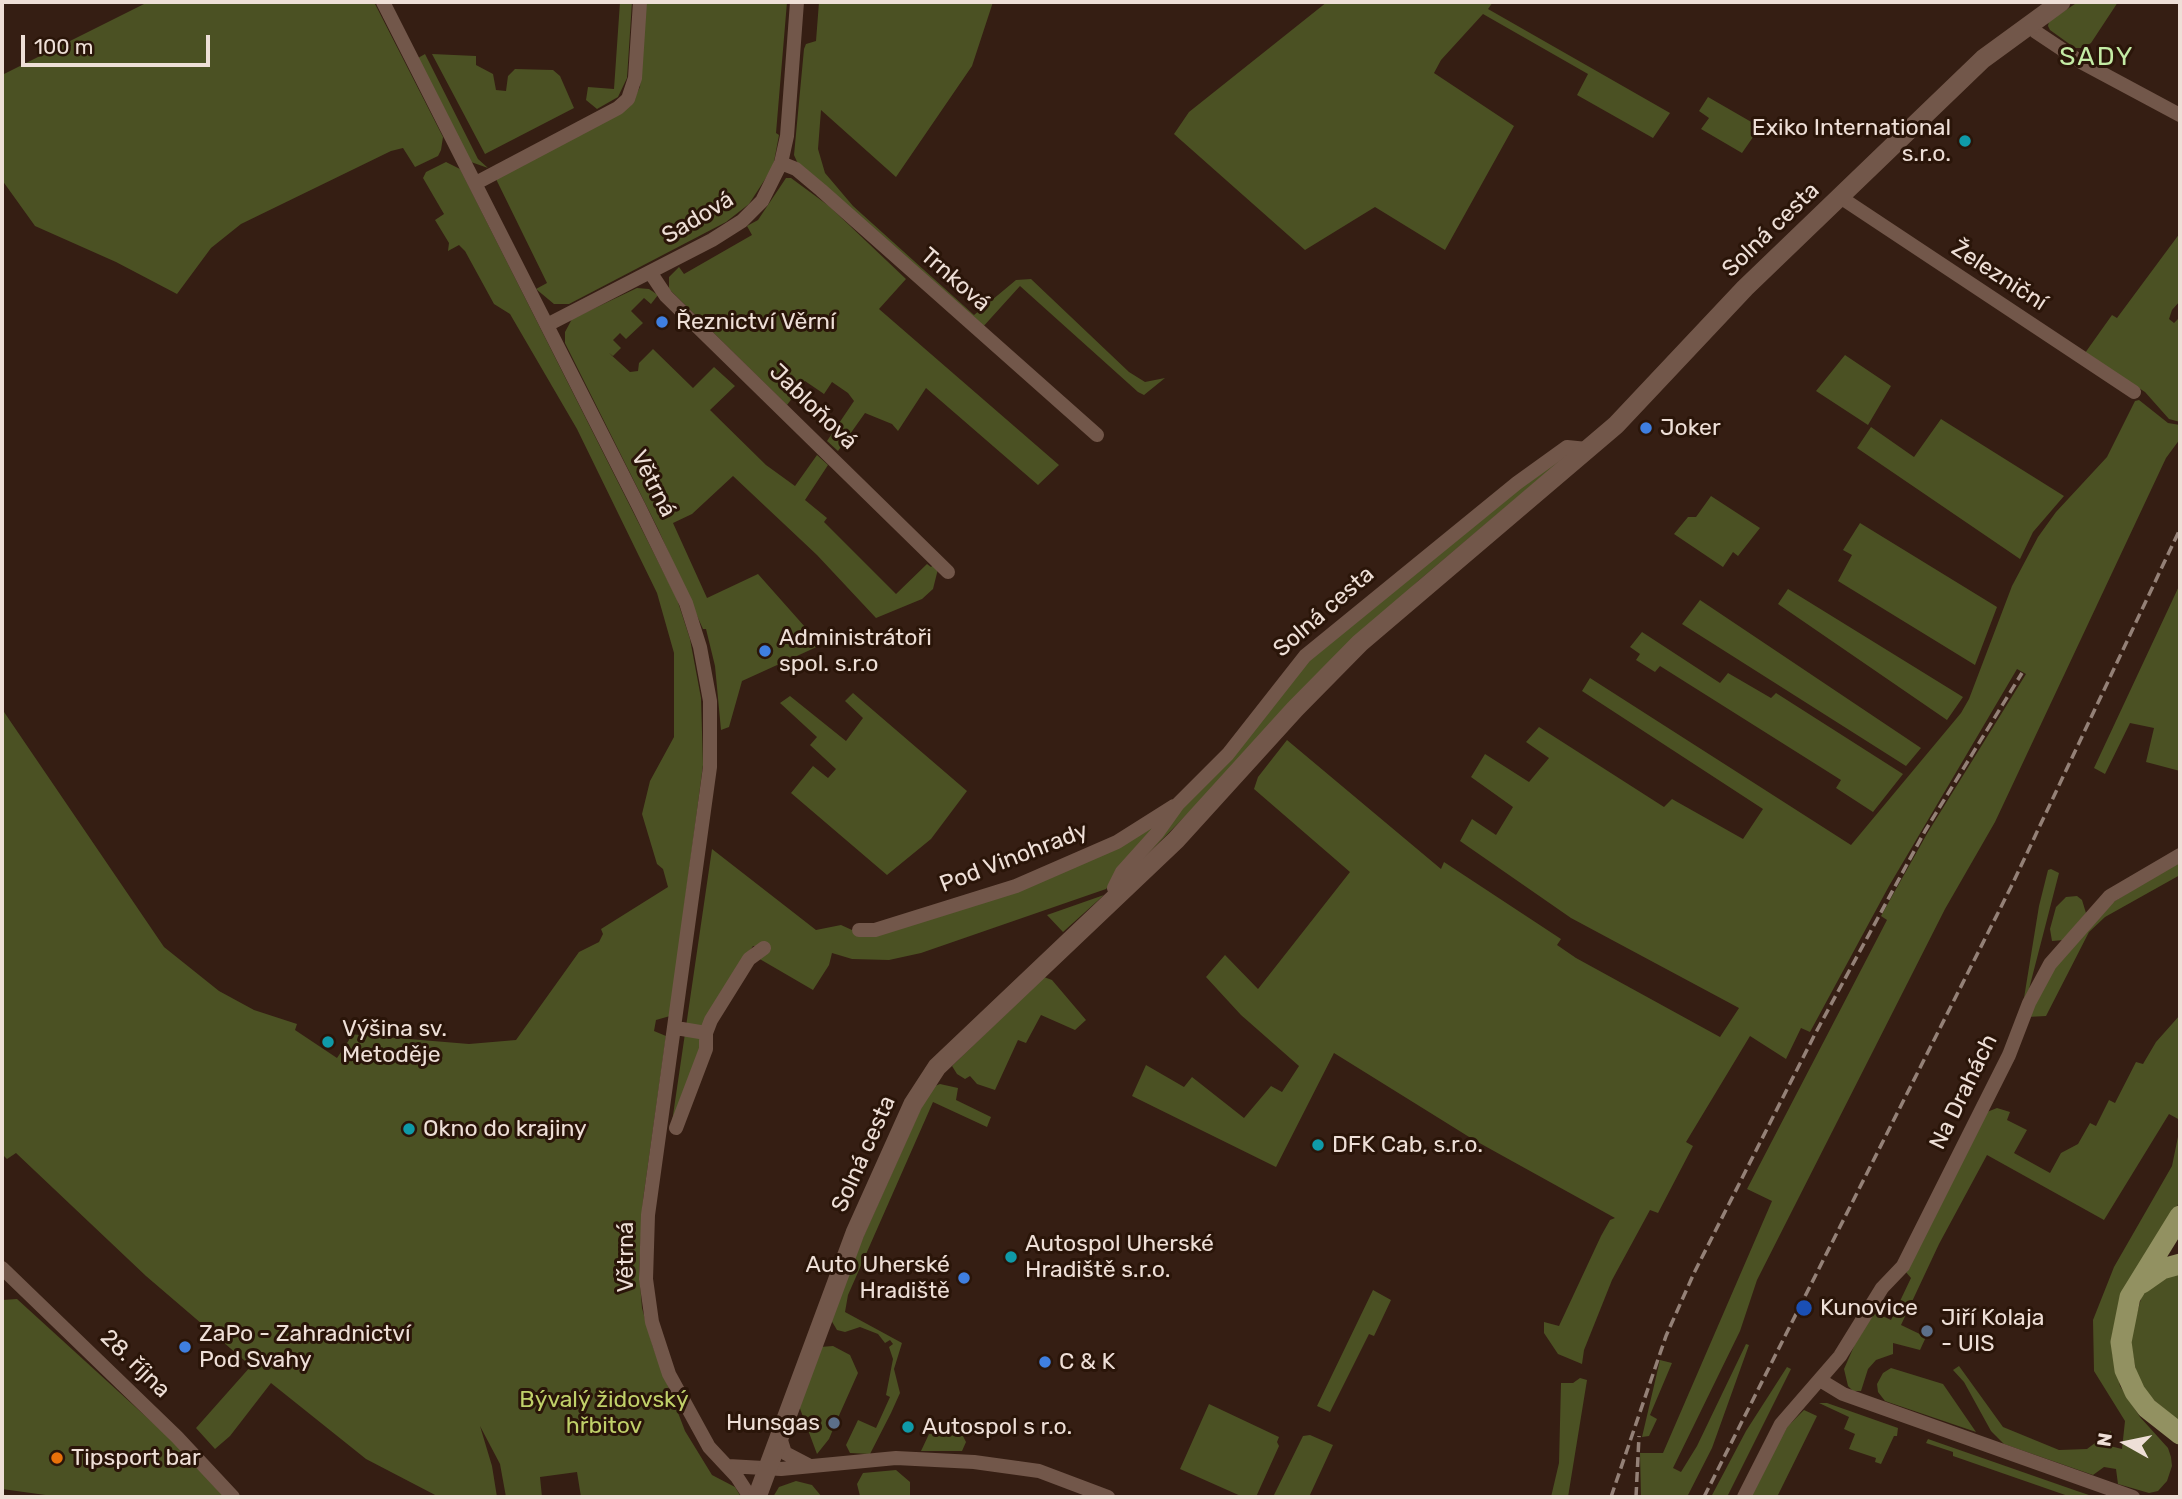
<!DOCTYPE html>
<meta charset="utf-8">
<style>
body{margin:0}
#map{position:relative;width:2182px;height:1499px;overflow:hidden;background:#351e13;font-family:Rubik,sans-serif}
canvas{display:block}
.frame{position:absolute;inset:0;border:4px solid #eedfd7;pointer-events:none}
.north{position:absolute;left:2091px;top:1408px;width:70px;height:70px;-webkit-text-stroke:5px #2a1509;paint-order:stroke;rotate:279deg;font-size:19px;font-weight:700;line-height:28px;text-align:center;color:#eedfd7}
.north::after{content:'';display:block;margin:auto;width:24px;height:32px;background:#eedfd7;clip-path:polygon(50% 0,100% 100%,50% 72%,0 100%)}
.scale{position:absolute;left:21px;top:35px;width:189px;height:32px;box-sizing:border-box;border:4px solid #eedfd7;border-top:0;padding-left:9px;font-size:21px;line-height:24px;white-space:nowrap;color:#eedfd7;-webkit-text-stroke:5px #2a1509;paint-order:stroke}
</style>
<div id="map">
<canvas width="2182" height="1499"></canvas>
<div class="frame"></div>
<div class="north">N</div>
<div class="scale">100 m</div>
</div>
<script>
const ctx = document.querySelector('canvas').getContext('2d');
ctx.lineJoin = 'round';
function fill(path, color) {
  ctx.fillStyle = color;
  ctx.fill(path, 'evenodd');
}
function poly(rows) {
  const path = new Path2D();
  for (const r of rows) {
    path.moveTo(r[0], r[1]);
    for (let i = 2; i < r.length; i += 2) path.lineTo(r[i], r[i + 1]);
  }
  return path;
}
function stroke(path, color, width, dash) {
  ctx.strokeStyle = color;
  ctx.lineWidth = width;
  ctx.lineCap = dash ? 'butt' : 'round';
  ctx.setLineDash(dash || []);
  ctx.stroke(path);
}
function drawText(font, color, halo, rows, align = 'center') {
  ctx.font = font + ' Rubik,sans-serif';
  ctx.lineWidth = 6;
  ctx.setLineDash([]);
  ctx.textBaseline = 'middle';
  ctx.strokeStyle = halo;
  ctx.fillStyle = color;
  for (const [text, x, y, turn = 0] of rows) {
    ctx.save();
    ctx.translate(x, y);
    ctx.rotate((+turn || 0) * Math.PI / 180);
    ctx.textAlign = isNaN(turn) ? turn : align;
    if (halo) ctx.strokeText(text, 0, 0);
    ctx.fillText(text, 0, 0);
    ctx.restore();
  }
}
fill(poly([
 [148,2,374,2,443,137,441,150,438,156,415,167,403,148,391,151,241,224,211,248,177,294,116,262,35,226,2,180,2,75],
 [620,2,632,2,627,78,618,97,597,109,586,100,588,87,614,89],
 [645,2,787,2,776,133,779,135,773,167,749,204,726,222,569,304,554,304,536,289,547,283,496,179,630,106,640,87],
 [819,2,993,2,972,66,896,177,821,110,818,149,825,173,853,206,974,315,1016,280,1031,279,1129,372,1145,382,1165,378,1144,395,1138,392,1020,286,981,329,798,164,794,155,804,49,806,44,816,41],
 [1327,2,1493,2,1488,9,1670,113,1653,138,1577,95,1588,74,1483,14,1441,60,1434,73,1514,126,1445,250,1375,207,1305,250,1174,134,1189,112],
 [2078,2,2118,2,2091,43,2082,48,2075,48,2050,30,2048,26,2049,21],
 [425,54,478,159,488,168,471,162,418,58],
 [432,54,476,56,476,65,493,74,496,90,506,91,508,76,515,69,553,70,560,76,574,108,485,154],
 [1708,97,1760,127,1742,153,1701,129,1709,118,1699,111],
 [446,162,460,169,677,599,690,639,701,698,703,765,670,1016,656,1020,654,1031,666,1036,643,1200,639,1271,642,1308,653,1347,685,1431,712,1475,735,1487,741,1497,581,1497,577,1472,540,1477,542,1497,506,1497,500,1464,480,1426,492,1466,497,1497,439,1497,366,1459,271,1383,230,1436,215,1449,196,1428,251,1366,146,1276,16,1153,7,1159,2,1154,2,709,164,947,219,991,254,1010,297,1024,295,1030,337,1058,349,1040,349,1034,469,1044,516,1040,579,952,599,942,603,934,601,929,668,887,663,869,657,864,642,814,650,781,674,737,674,653,657,593,577,429,510,314,494,304,465,251,459,245,448,251,449,243,435,220,444,214,423,178,426,172],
 [786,178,791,178,829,206,906,279,879,309,1059,465,1038,485,926,388,898,431,892,424,865,413,838,451,827,441,854,401,848,393,832,382,824,394,805,381,787,405,669,289,669,277,679,267,684,274,752,235,747,226,758,220],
 [2180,233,2180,301,2172,310,2169,319,2174,323,2180,317,2180,422,2169,419,2145,392,2085,353,2112,315,2117,318],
 [637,288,649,289,658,295,651,304,644,298,631,311,643,323,626,339,620,333,613,340,621,348,613,356,609,353,630,372,638,371,639,363,653,349,693,388,714,367,735,386,710,410,766,465,795,486,817,455,828,465,805,500,827,518,824,522,896,594,927,564,931,567,934,564,938,569,933,589,922,599,876,618,817,555,733,476,692,514,673,523,707,598,758,574,821,645,742,681,729,727,721,730,715,666,706,629,703,629,658,529,565,343,565,332,572,319],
 [1845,355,1891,386,1868,425,1816,391],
 [2139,400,2168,423,2180,425,2180,439,2166,458,1995,822,1945,909,1757,1280,1740,1331,1673,1468,1681,1472,1697,1446,1746,1344,1749,1345,1712,1448,1687,1497,1641,1497,1640,1453,1663,1453,1772,1201,1747,1189,1887,920,1881,916,1928,832,2026,674,2017,669,1889,886,1810,1032,1801,1028,1786,1059,1750,1036,1686,1142,1693,1146,1658,1213,1650,1210,1612,1280,1584,1350,1582,1364,1558,1354,1544,1333,1544,1322,1559,1326,1601,1236,1610,1220,1615,1218,1474,1140,1334,1053,1276,1167,1132,1096,1146,1065,1184,1087,1192,1077,1244,1118,1271,1086,1282,1092,1299,1066,1241,1015,1206,977,1225,955,1258,989,1350,872,1254,789,1258,777,1287,740,1441,869,1444,862,1561,939,1557,945,1576,958,1720,1037,1739,1008,1571,918,1460,841,1472,819,1496,835,1513,807,1471,777,1485,754,1529,782,1549,758,1526,742,1539,727,1664,807,1672,799,1743,839,1763,809,1582,691,1590,678,1851,845,1961,713,1969,699,2012,586,2038,537,2056,512,2107,457,2135,401],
 [1941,419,2064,496,2033,532,2020,559,1857,448,1871,427,1914,457],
 [1572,451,1417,582,1124,878,1300,665,1522,481],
 [1711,496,1760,528,1738,556,1733,552,1723,567,1674,534,1688,517,1696,517],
 [1860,523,1997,607,1975,665,1838,581,1852,555,1843,550],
 [2180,584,2180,771,2146,762,2154,728,2130,723,2105,774,2094,768],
 [1788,589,1963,697,1947,720,1778,604],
 [1700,600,1921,748,1906,766,1682,624],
 [1642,632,1720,683,1728,673,1771,698,1776,693,1903,774,1873,812,1836,788,1841,780,1660,666,1655,672,1636,660,1640,654,1630,647],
 [853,693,967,791,931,839,887,875,791,793,813,766,828,778,836,769,810,745,817,737,780,703,790,696,846,741,863,718,845,701],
 [1167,815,1106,889,921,953,889,960,852,959,832,953,829,965,813,990,758,958,765,947,753,946,704,1022,701,1051,671,1129,712,849,816,930,841,925,863,935,1011,887],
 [2180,859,2180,875,2105,917,2089,932,2046,1016,2027,1017,2053,962,2101,910],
 [2051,869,2059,873,2029,989,2024,998,2039,906,2048,870],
 [1104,895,1063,932,1047,915],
 [2077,896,2082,900,2086,913,2064,940,2052,941,2050,929,2056,907,2066,897],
 [1044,977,1052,980,1086,1020,1075,1030,1041,1015,1026,1043,1018,1040,995,1090,977,1084,970,1076,965,1079,957,1074,952,1066],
 [2180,1015,2180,1120,2169,1114,2104,1220,1987,1155,1939,1244,1901,1325,1926,1337,1920,1350,1893,1343,1893,1354,1876,1360,1868,1369,1861,1391,1853,1391,1848,1386,1844,1369,1855,1344,1874,1312,1891,1320,1911,1278,1905,1271,1987,1112,1997,1108,2010,1112,2007,1120,2027,1130,2014,1153,2050,1173,2061,1153,2078,1144,2090,1123,2096,1126,2109,1100,2115,1103,2136,1062,2143,1064,2156,1042],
 [940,1084,958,1088,956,1100,991,1117,987,1127,933,1102,848,1295,845,1312,902,1343,894,1369,900,1393,891,1413,870,1454,850,1453,846,1445,858,1420,876,1428,890,1397,886,1395,893,1359,889,1347,893,1344,890,1340,885,1343,878,1334,860,1327,845,1332,837,1330,831,1320,835,1300,930,1088],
 [2180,1127,2180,1201,2120,1299,2112,1336,2112,1352,2120,1386,2140,1417,2168,1448,2171,1457,2172,1466,2167,1481,2158,1491,2149,1493,2118,1484,2116,1469,2104,1467,2093,1475,2004,1444,1991,1431,1964,1382,1953,1370,1959,1366,2003,1427,2059,1450,2087,1449,2111,1431,2110,1446,2122,1449,2125,1421,2094,1371,2093,1320,2114,1267,2172,1166],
 [2180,1272,2180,1422,2149,1396,2137,1377,2130,1339,2142,1295,2156,1281],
 [1373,1290,1391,1300,1374,1336,1369,1334,1330,1412,1317,1406],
 [17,1299,176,1444,224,1497,60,1497,2,1489,2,1300],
 [833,1346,850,1355,858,1373,837,1420,832,1418,829,1425,834,1427,829,1439,817,1454,799,1406,820,1347],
 [1660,1360,1672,1363,1650,1415,1657,1419,1649,1436,1642,1437],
 [1787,1367,1791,1369,1727,1497,1711,1497,1746,1431],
 [1891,1368,1943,1384,1976,1432,1885,1401,1878,1392,1877,1384,1883,1373],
 [1580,1378,1587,1380,1568,1497,1551,1497,1559,1463,1561,1383,1573,1383],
 [1819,1403,1827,1403,1898,1428,1897,1436,1894,1436,1881,1464,1875,1462,1876,1458,1849,1449,1855,1434,1844,1429,1849,1417],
 [1209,1404,1279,1437,1277,1442,1279,1446,1256,1497,1243,1497,1180,1469],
 [1804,1410,1817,1416,1777,1497,1749,1497,1787,1427],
 [929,1434,963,1436,966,1442,962,1451,921,1451],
 [1310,1435,1333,1445,1309,1497,1273,1497,1303,1436],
 [1928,1439,2077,1491,2095,1497,2071,1497,1953,1456,1953,1452,1926,1443],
 [896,1470,910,1482,910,1497,860,1496,857,1484,863,1473],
 [796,1481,812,1485,822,1497,773,1497,779,1487]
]), '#4b5123');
stroke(poly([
 [383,2,639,507,686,603,700,647,710,701,710,767,648,1215,646,1279,652,1322,669,1374,709,1447,737,1477,750,1497],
 [2030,23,2036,32,2081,62,2180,115],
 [781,163,796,169,821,190,1097,435],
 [476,183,618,108,628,99,635,78,640,2],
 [1840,197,2134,392],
 [650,272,666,296,948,572],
 [547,325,712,240,742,221,762,201,781,163,787,136,797,2],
 [1117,896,1114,888,1122,872,1158,832,1178,804,1228,754,1305,656,1517,483,1567,447,1587,449],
 [859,930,875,930,1016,886,1117,842,1174,806],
 [676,1028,706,1033,711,1020,749,959,764,948],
 [676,1128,706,1049,706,1033],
 [2,1268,177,1437,233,1497],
 [1820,1380,1843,1394,2133,1497],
 [779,1434,785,1453,808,1465],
 [728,1466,781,1469,896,1458,974,1462,1039,1471,1108,1497],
 [1744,1497,1781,1424,1840,1356,1882,1288,1903,1266,2009,1055,2029,1003,2050,964,2110,896,2180,855]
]), '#72574a', 14);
stroke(poly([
 [757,1497,855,1233,913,1104,937,1067,1176,840,1295,709,1360,643,1616,425,1745,288,1983,59,2061,2]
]), '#72574a', 19);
stroke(poly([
 [2180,1216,2130,1297,2121,1342,2125,1370,2135,1392,2147,1408,2180,1434],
 [2142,1283,2162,1269,2180,1264]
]), '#929161', 21);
stroke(poly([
 [1611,1497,1666,1336,1694,1273,1815,1034,1925,831,2022,673],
 [1636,1497,1639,1436],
 [1704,1497,2011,887,2180,529]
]), '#948177', 3.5, [10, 5]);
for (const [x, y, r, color] of [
 [1965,141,7,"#0f9aa8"],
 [662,322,7,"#3f7fe0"],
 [1646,428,7,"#3f7fe0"],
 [765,651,7,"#3f7fe0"],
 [328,1042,7,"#0f9aa8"],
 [409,1129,7,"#0f9aa8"],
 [1318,1145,7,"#0f9aa8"],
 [1011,1257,7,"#0f9aa8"],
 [964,1278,7,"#3f7fe0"],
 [1804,1308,9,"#1a4fb4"],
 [1927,1331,7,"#5c6f8a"],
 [185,1347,7,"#3f7fe0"],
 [1045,1362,7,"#3f7fe0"],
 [834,1423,7,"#5c6f8a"],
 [908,1427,7,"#0f9aa8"],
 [57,1458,7,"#e8710a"]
]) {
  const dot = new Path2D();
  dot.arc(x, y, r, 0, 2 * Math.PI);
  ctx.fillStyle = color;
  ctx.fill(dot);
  stroke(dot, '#2a1509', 2.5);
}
drawText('23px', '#eedfd7', '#2a1509', [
 ["Exiko International",1951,128,"right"],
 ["s.r.o.",1951,154,"right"],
 ["Řeznictví Věrní",676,322],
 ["Joker",1660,428],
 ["Administrátoři",779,638],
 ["spol. s.r.o",779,664],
 ["Výšina sv.",342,1029],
 ["Metoděje",342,1055],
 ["Okno do krajiny",423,1129],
 ["DFK Cab, s.r.o.",1332,1145],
 ["Autospol Uherské",1025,1244],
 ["Hradiště s.r.o.",1025,1270],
 ["Auto Uherské",950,1265,"right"],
 ["Hradiště",950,1291,"right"],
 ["Kunovice",1820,1308],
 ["Jiří Kolaja",1941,1318],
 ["- UIS",1941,1344],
 ["ZaPo - Zahradnictví",199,1334],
 ["Pod Svahy",199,1360],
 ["C & K",1059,1362],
 ["Hunsgas",820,1423,"right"],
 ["Autospol s r.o.",922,1427],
 ["Tipsport bar",71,1458]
], 'left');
drawText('23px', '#eedfd7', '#2a1509', [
 ["Sadová",698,218,-31],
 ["Solná cesta",1771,230,-44],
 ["Železniční",1999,276,33],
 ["Trnková",955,280,41],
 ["Jabloňová",813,407,44],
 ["Větrná",653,484,63],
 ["Solná cesta",1324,612,-41],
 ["Pod Vinohrady",1014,858,-21],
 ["Na Drahách",1964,1092,-64],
 ["Solná cesta",864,1154,-66],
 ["Větrná",626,1257,-90],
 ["28. října",135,1364,44]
]);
drawText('23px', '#c0d069', '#2a1509', [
 ["Bývalý židovský",604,1400],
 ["hřbitov",604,1426]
]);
ctx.letterSpacing = '2px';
drawText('26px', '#c4eba5', '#2a1509', [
 ["SADY",2097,57]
]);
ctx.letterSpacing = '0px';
</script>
